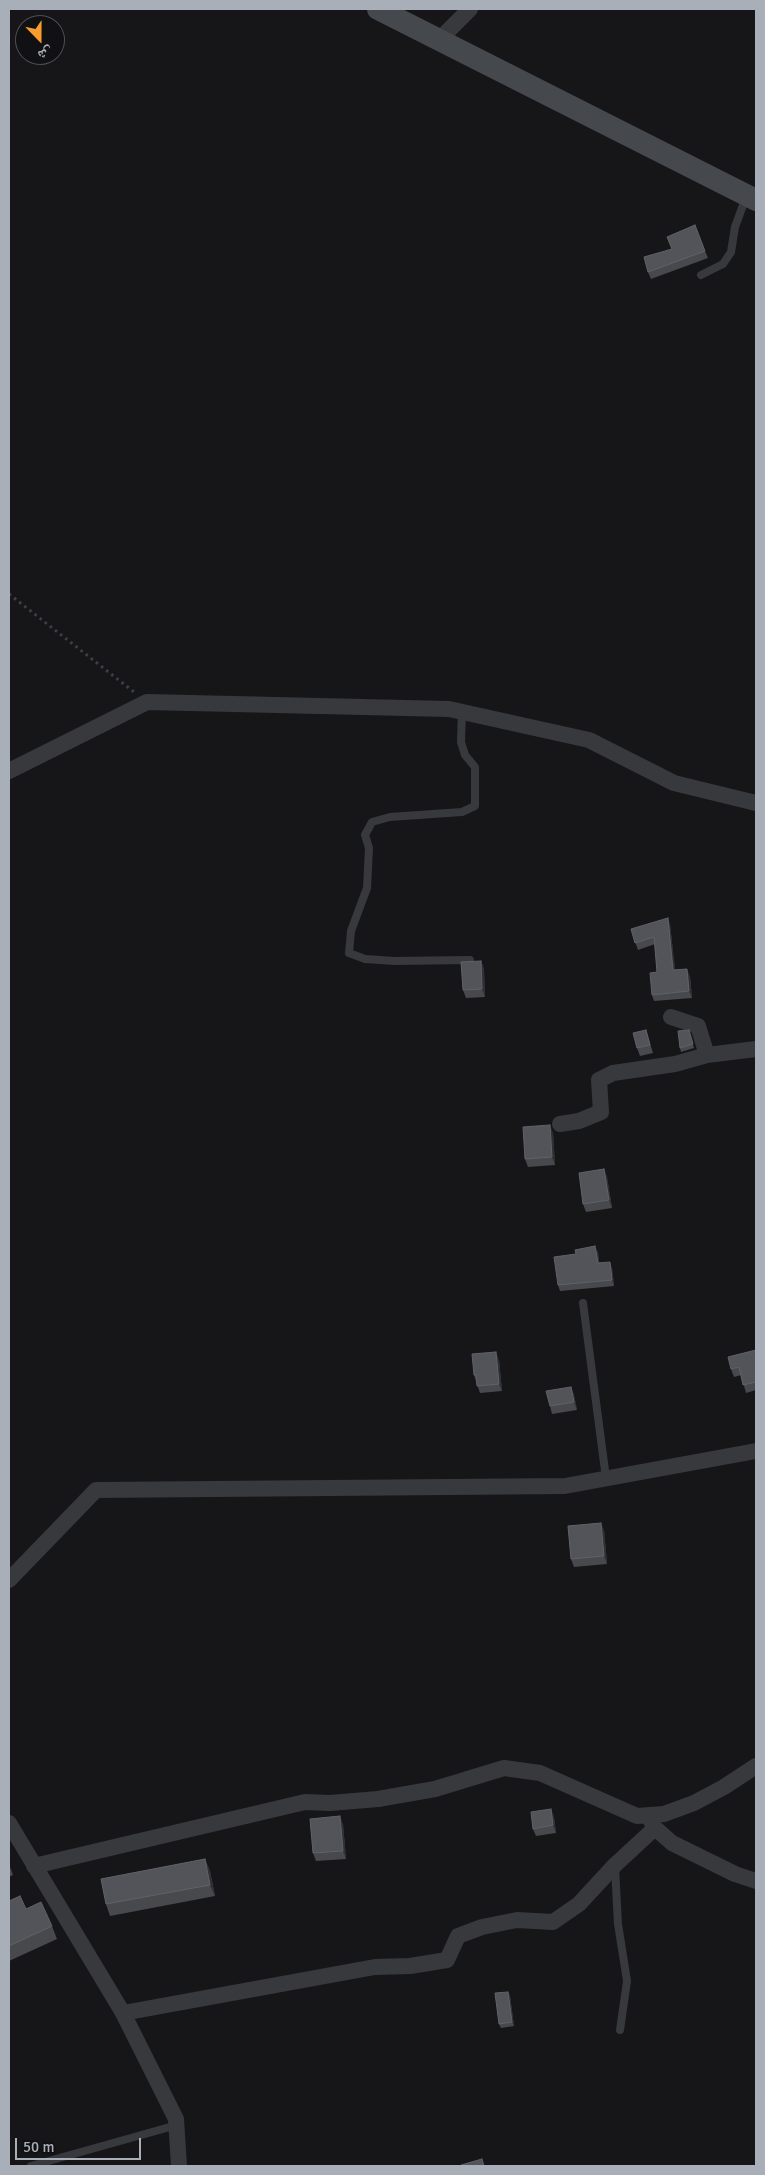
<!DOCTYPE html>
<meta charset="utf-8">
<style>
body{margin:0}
#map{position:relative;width:765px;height:2175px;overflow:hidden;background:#161618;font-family:Signika,"Noto Naskh Arabic",sans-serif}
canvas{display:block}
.frame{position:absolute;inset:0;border:10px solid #a8afb9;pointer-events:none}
.north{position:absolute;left:15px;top:15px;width:50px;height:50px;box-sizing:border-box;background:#111113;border:1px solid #4d5055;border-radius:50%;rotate:158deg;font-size:14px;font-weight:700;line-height:20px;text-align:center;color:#a8afb9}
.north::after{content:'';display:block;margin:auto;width:18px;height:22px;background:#f99c2d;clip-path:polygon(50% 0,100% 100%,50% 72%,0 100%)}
.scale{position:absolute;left:15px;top:2138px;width:126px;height:22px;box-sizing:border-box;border:2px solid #a8afb9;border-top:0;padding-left:6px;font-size:15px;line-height:18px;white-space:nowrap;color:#a8afb9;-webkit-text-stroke:4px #111113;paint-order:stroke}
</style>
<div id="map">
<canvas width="765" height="2175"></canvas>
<div class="frame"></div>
<div class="north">ش</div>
<div class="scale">50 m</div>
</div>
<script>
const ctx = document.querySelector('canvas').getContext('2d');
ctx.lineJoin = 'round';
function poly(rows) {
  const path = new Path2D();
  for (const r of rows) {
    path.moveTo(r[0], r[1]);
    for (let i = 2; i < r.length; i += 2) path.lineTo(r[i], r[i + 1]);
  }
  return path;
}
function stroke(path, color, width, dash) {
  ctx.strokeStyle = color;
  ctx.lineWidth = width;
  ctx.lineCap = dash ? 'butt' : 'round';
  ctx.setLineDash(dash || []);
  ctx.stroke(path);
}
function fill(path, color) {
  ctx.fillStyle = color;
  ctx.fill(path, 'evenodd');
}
stroke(poly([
 [9,594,134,692]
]), '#3d4044', 3, [2.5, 4]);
stroke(poly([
 [701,275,723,264,731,252,735,227,746,197],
 [462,712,461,742,465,755,475,767,475,806,462,812,390,817,372,822,365,835,369,848,367,888,351,931,349,953,365,959,394,961,470,960],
 [583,1303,606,1478],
 [615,1867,618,1924,627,1981,620,2030],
 [31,2166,177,2125]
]), '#37393d', 8);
stroke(poly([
 [439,40,470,9],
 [9,771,147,702,449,709,589,740,674,783,756,803],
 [671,1017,698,1026,707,1055,756,1049],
 [560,1124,579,1121,601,1112,599,1080,613,1073,675,1064,707,1055],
 [9,1580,96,1490,565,1486,756,1451],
 [650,1819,655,1828,672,1843,735,1874,756,1881],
 [9,1823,123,2013,176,2119,179,2166],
 [34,1866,305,1802,330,1803,378,1799,435,1789,504,1768,540,1773,637,1816,664,1814,694,1803,724,1787,756,1766],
 [123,2013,375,1967,410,1966,447,1960,458,1936,482,1927,517,1920,553,1922,579,1904,615,1865,655,1828]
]), '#37393d', 16);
stroke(poly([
 [378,9,756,200]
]), '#45484d', 22);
fill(poly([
 [667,237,705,251,708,258,651,279,648,272,672,249],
 [670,924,675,970,690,976,692,998,654,1001,652,995,657,972,655,944,638,950,631,929],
 [481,961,484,969,485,997,466,998,463,990],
 [646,1030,653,1053,640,1056,637,1048],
 [689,1030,694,1048,681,1052,680,1048],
 [553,1133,555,1165,528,1167,525,1159],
 [604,1169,607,1177,612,1208,586,1212,583,1204],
 [598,1252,599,1263,612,1268,614,1286,560,1291,558,1285],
 [756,1350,756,1390,746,1393,741,1375,734,1377,731,1369],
 [499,1360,502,1391,480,1393,474,1375],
 [571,1387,574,1395,577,1410,552,1414,550,1406],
 [604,1530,607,1564,574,1567,571,1559],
 [551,1809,554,1817,556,1833,536,1836,533,1829],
 [343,1824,346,1859,316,1861,313,1853],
 [205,1859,210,1871,215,1896,110,1916,106,1904],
 [9,1864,13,1875,9,1877],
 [9,1901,26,1909,52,1926,57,1939,9,1961],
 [508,1992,510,1996,514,2026,501,2028,499,2024]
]), '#47494d');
fill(poly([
 [668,918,670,924,676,977,673,970],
 [481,961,484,969,485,997,482,989],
 [687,969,690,976,692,998,689,991],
 [550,1125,553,1133,555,1165,552,1157],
 [604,1169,607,1177,612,1208,609,1200],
 [595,1246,598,1252,600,1269,598,1263],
 [610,1262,612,1268,614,1286,612,1280],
 [496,1352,499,1360,502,1391,499,1384],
 [571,1387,574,1395,577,1410,574,1402],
 [601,1523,604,1530,607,1564,604,1556],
 [551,1809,554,1817,556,1833,553,1825],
 [340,1816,343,1824,346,1859,343,1851],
 [205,1859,210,1871,215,1896,210,1885],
 [508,1992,510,1996,514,2026,512,2022]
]), '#2f3033');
const building = poly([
 [695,225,705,251,648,272,644,257,672,249,667,237,695,225],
 [668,918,673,970,687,969,689,991,652,995,650,973,657,972,654,937,635,943,631,929,668,918],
 [481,961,482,989,463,990,461,962,481,961],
 [646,1030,650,1045,637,1048,633,1033,646,1030],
 [689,1030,693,1044,680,1048,678,1031,689,1030],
 [550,1125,552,1157,525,1159,523,1127,550,1125],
 [604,1169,609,1200,583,1204,579,1173,604,1169],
 [595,1246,598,1263,610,1262,612,1280,558,1285,554,1257,576,1254,575,1250,595,1246],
 [756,1350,756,1382,743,1385,739,1367,731,1369,728,1357,756,1350],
 [496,1352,499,1384,477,1386,476,1375,474,1375,472,1354,496,1352],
 [571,1387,574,1402,550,1406,546,1391,571,1387],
 [601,1523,604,1556,571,1559,568,1526,601,1523],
 [551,1809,553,1825,533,1829,531,1812,551,1809],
 [340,1816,343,1851,313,1853,310,1819,340,1816],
 [205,1859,210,1885,106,1904,101,1879,205,1859],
 [20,1896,26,1909,41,1902,52,1926,9,1946,9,1901,20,1896],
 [508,1992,512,2022,499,2024,495,1993,508,1992],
 [482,2159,484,2166,461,2166,461,2165,482,2159]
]);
fill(building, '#525459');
stroke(building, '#5f6268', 1);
</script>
